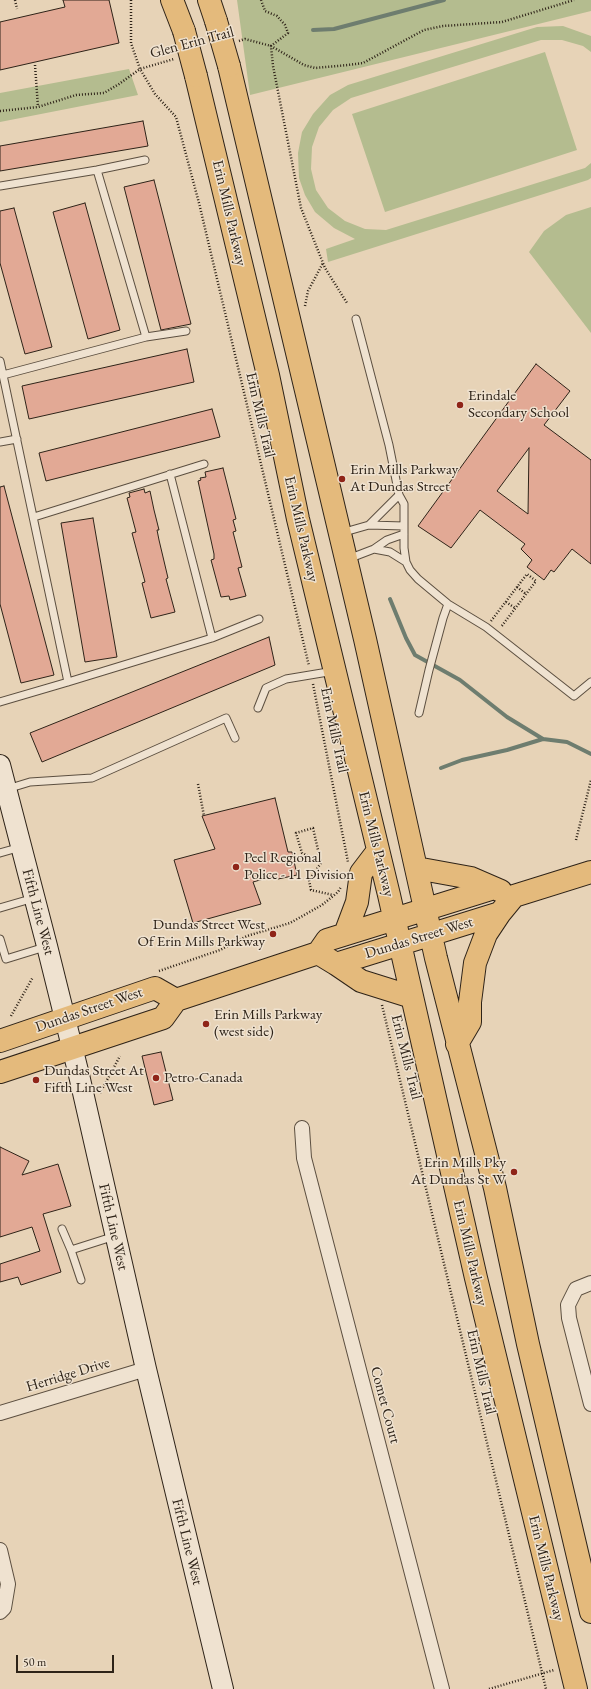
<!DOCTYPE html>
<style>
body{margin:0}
#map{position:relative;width:591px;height:1689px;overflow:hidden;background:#e7d3b7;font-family:"EB Garamond",serif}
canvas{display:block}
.scale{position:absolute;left:16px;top:1655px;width:98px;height:18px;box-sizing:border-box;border:2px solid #2e2318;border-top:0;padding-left:5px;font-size:12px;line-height:14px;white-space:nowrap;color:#2e2318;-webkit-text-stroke:3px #efe2d0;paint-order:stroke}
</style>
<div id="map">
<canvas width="591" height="1689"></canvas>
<div class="scale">50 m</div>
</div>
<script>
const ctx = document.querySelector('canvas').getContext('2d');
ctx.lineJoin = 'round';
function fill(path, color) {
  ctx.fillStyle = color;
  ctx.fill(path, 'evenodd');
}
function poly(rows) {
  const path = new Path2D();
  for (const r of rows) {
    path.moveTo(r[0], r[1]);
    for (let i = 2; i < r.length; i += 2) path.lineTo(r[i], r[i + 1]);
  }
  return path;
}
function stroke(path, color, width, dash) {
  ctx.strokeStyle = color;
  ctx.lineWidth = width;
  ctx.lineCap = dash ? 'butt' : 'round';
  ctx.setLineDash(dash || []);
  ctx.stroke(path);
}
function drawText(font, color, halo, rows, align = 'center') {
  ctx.font = font + ' "EB Garamond",serif';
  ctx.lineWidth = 3;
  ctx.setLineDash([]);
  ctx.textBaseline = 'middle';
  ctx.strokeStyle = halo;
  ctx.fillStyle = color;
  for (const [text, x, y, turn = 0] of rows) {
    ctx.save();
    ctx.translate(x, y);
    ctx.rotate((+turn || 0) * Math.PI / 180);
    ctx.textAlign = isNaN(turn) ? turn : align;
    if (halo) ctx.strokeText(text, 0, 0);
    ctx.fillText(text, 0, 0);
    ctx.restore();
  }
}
fill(poly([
 [237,0,591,0,591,11,250,95],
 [563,26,591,36,591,52,583,46,562,40,541,40,351,98,333,110,319,127,312,147,311,169,316,190,328,208,345,221,365,229,386,230,585,168,591,163,591,178,588,180,328,262,326,249,355,239,334,228,315,212,305,195,299,178,298,153,302,132,313,114,330,95,348,85,537,27],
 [545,52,577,150,385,212,352,114],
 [129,69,138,95,0,122,0,93],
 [591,207,591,333,529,252,544,231,566,215]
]), '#b4bc8f');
stroke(poly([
 [313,30,334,29,444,0],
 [390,599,406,638,415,655,460,680,507,717,543,739],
 [441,768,462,760,507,750,543,739,567,742,591,754]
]), '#6e7d6f', 4);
const building = poly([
 [63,0,109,0,119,43,0,70,0,22,65,7,63,0],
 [143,121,148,146,0,171,0,146,143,121],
 [154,180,191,324,161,330,124,187,154,180],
 [85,203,120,330,88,339,53,212,85,203],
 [14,208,52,347,25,354,0,263,0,211,14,208],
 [187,349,194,382,29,419,22,386,187,349],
 [536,364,570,391,544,425,591,460,591,564,572,549,554,572,551,570,544,580,527,567,532,560,521,549,525,544,480,510,451,548,418,526,536,364],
 [529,448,528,514,497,491,529,448],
 [212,409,220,437,46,481,39,453,212,409],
 [223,468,236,519,233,520,236,531,233,532,242,567,238,568,246,596,230,600,229,596,221,597,211,560,214,559,214,554,198,481,201,480,200,478,206,477,205,472,223,468],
 [4,486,54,675,21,683,0,604,0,487,4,486],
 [144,489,145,493,150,491,154,510,159,530,157,530,159,540,168,578,166,579,175,612,151,618,142,583,145,582,132,533,136,532,127,498,130,497,129,493,144,489],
 [93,518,117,657,85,662,61,523,93,518],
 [269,637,275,665,42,762,30,733,269,637],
 [275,798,288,852,292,852,297,875,278,879,274,876,253,882,261,904,193,923,174,860,215,849,202,816,275,798],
 [161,1052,173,1100,154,1105,142,1056,161,1052],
 [0,1147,29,1161,22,1175,58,1164,71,1206,43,1214,61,1272,21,1285,18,1277,0,1282,0,1264,40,1251,32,1227,0,1237,0,1147]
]);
fill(building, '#e2a995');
stroke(building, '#2e2318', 1);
const lane = poly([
 [0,186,97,170,145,160],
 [356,319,389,445,399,495,404,504,404,548,406,562,410,570,418,579,448,604,486,627,574,696,591,682],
 [146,337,186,331],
 [0,361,3,375,146,337,97,170],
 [3,375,68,682,212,638,259,619],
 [0,442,17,439],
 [170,474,212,638],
 [34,517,204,464],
 [369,525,399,495],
 [341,533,369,525,404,526],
 [374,549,390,552,406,562],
 [348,559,374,549,387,540,404,534],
 [0,702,68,682],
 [258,708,266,688,286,679,334,671],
 [419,713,429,670,443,618,448,604],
 [7,789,30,782,92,778,226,718,235,738],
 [0,853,21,847],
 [0,908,34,898],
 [0,939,6,959,45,947],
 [62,1229,71,1250],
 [81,1280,71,1250,115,1236]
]);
const street = poly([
 [302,1128,304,1158,442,1689],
 [591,1283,576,1289,568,1305,569,1318,591,1404],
 [0,1413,146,1369],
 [0,1550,8,1584,4,1608,0,1612]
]);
const secondary = poly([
 [0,765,47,946,79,1075,146,1369,223,1689]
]);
const primary = poly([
 [172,0,184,31],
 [209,0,216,21],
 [229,66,365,639,436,958,495,1188,528,1344,591,1612],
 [196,76,268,375,298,519,389,895,476,1278,576,1689],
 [416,868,471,878,501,891],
 [345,934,357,902,361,873,377,852],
 [318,953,336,964,500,913],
 [336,964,361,981,412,997],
 [0,1041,155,988,176,1000],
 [457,1044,470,1022,470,1002,475,963,486,934,500,913,514,896,591,872],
 [0,1072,163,1018,176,1000,318,953,327,940,494,888]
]);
stroke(lane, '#5c4f40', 9);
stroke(street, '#5c4f40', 16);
stroke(secondary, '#2e2318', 22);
stroke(primary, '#2e2318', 24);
stroke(poly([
 [15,0,17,9],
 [131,0,131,43,140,69,155,94,176,117,199,203,309,666],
 [261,0,265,11,277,16,285,25,288,33,271,46,273,66,301,208,325,268,347,303],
 [239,41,245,39,271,46,304,65,315,68,348,65,363,63,424,30,443,26,502,22,574,0],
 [35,65,38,107],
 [0,111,38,107,76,95,104,93,119,84,140,69,174,59],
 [305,306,308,291,323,263],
 [517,587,526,594],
 [506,602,515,608],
 [491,621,527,574,536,581,501,627],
 [313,684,348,862],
 [198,784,204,816],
 [576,840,591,780],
 [321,863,302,853,296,833,313,828,321,863,309,880,311,890,333,895],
 [159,971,220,950,247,936,290,923,322,905,338,892,341,887],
 [382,1005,546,1689],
 [11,1016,33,977],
 [100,1093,120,1056],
 [489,1689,554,1670]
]), '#2e2318', 2.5, [1, 2]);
stroke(lane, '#efe2d0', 7);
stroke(street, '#efe2d0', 14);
stroke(secondary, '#efe2d0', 20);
stroke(primary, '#e4ba7c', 22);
const primaryBridge = poly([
 [216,21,229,66],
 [184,31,196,76]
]);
stroke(primaryBridge, '#2e2318', 24, []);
stroke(primaryBridge, '#e4ba7c', 22);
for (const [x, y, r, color] of [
 [460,405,4,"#8f2418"],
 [342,479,4,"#8f2418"],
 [236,867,4,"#8f2418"],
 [273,934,4,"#8f2418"],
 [206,1024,4,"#8f2418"],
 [156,1078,4,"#8f2418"],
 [36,1080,4,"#8f2418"],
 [514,1172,4,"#8f2418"]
]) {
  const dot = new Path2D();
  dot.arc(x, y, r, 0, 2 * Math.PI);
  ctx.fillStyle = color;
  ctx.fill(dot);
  stroke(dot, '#efe2d0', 1.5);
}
drawText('15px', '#2e2318', '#efe2d0', [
 ["Glen Erin Trail",192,43,-15],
 ["Erin Mills Parkway",229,213,77],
 ["Erin Mills Trail",260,415,77],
 ["Erin Mills Parkway",301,529,77],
 ["Erin Mills Trail",334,730,78],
 ["Erin Mills Parkway",376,844,76],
 ["Fifth Line West",38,912,75],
 ["Dundas Street West",419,938,-17],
 ["Dundas Street West",89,1010,-19],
 ["Erin Mills Trail",406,1057,76],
 ["Fifth Line West",113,1227,77],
 ["Erin Mills Parkway",470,1253,77],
 ["Erin Mills Trail",481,1372,77],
 ["Herridge Drive",68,1375,-17],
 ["Comet Court",385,1405,75],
 ["Fifth Line West",187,1542,76],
 ["Erin Mills Parkway",546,1568,76]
]);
drawText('15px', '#2e2318', '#efe2d0', [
 ["Erindale",468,396],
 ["Secondary School",468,413],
 ["Erin Mills Parkway",350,470],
 ["At Dundas Street",350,487],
 ["Peel Regional",244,858],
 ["Police - 11 Division",244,875],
 ["Dundas Street West",265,925,"right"],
 ["Of Erin Mills Parkway",265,942,"right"],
 ["Erin Mills Parkway",214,1015],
 ["(west side)",214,1032],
 ["Dundas Street At",44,1071],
 ["Fifth Line West",44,1088],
 ["Petro-Canada",164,1078],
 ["Erin Mills Pky",506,1163,"right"],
 ["At Dundas St W",506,1180,"right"]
], 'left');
</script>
